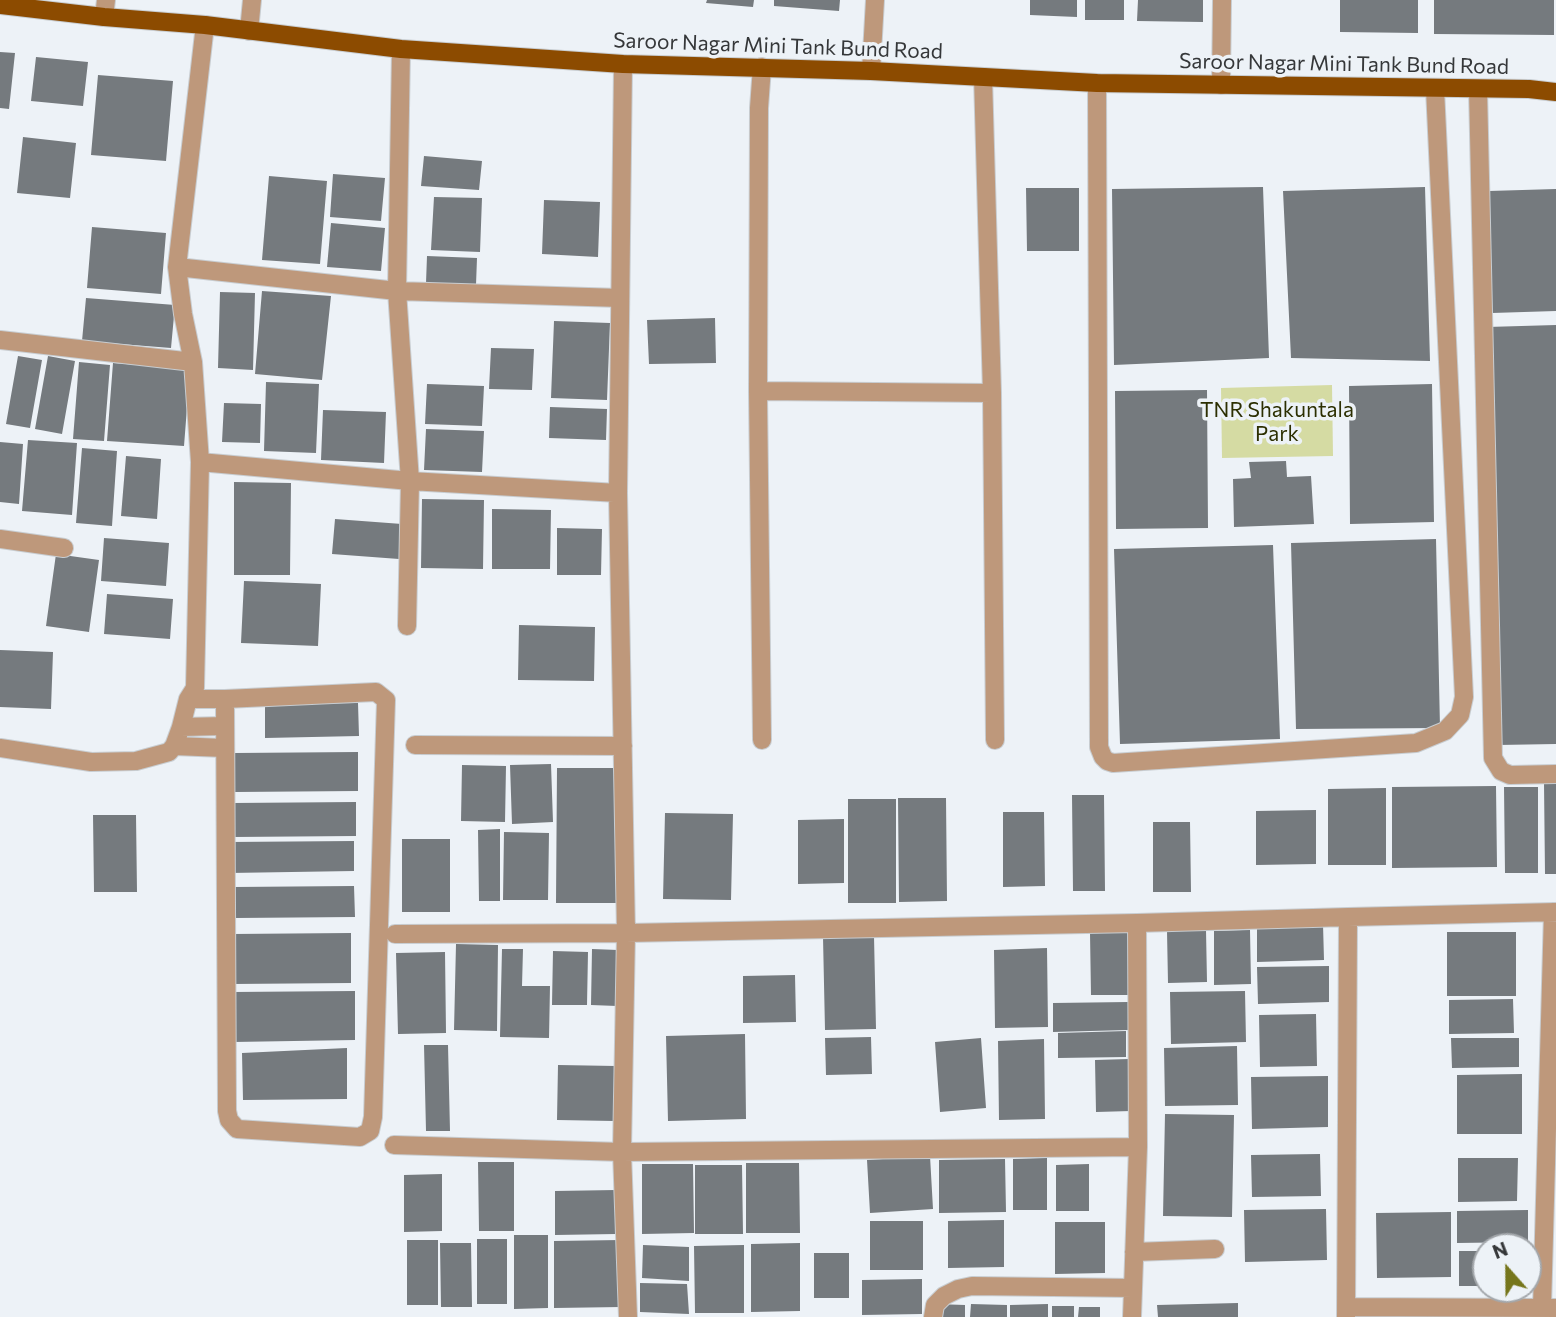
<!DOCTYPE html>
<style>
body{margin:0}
#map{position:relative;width:1556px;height:1317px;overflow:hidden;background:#edf2f7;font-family:Commissioner,sans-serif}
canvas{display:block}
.north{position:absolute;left:1472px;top:1233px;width:70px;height:70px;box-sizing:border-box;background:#edf2f7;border:2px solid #a3a7ab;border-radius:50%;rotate:339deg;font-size:19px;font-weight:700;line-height:28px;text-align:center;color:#353739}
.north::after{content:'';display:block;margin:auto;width:24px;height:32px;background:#76761c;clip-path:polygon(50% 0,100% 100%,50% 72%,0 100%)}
</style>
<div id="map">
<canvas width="1556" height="1317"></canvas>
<div class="north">N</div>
</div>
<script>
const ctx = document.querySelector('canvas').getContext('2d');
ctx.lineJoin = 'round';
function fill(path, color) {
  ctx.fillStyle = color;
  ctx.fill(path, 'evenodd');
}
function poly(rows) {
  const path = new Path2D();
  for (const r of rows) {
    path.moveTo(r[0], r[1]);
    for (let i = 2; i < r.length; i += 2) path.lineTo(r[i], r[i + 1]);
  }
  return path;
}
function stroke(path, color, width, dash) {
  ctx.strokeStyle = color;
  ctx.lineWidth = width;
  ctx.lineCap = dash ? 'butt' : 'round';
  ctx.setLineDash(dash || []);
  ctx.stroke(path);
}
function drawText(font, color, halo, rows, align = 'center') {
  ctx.font = font + ' Commissioner,sans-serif';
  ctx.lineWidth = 7;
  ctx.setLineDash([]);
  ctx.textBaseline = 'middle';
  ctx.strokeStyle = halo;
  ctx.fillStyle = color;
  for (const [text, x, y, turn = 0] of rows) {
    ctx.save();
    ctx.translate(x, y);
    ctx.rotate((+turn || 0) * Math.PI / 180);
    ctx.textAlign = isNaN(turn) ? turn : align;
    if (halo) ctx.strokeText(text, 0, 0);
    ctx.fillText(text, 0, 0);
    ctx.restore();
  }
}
fill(poly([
 [1332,385,1333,456,1222,458,1221,388]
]), '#d5dba3');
fill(poly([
 [707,0,754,0,753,7,706,3],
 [774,0,840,0,839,11,774,6],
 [1030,0,1077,0,1077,17,1030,15],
 [1085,0,1124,0,1124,20,1085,20],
 [1138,0,1203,0,1203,22,1137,21],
 [1340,0,1418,0,1418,33,1340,32],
 [1434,0,1554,0,1554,35,1434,34],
 [0,52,15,53,9,109,0,108],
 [36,57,88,62,83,106,31,101],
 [98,75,173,81,166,161,91,155],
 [23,137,76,143,70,198,17,193],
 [424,156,482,161,479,190,421,186],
 [333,174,385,178,381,221,330,217],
 [269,176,327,181,320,264,262,260],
 [1263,187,1269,358,1114,365,1112,189],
 [1425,187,1430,361,1291,358,1283,191],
 [1026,188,1079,188,1079,251,1027,251],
 [1556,189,1556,311,1492,313,1489,191],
 [434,197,482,198,480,252,431,250],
 [544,200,600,202,598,257,542,254],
 [331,223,385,228,381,271,327,267],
 [92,227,166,233,161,294,87,288],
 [427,256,477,258,476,285,426,283],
 [262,291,331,296,322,380,255,374],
 [220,292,255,293,253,370,218,368],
 [86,298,175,305,171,348,82,341],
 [715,318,716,363,649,364,647,320],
 [554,321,610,323,607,400,551,398],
 [1556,325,1556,744,1498,745,1487,327],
 [491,348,534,349,532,390,489,389],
 [18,356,42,360,30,428,6,424],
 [48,356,75,361,62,434,35,429],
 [79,362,110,365,104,441,73,439],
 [113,363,190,369,184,446,107,441],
 [266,382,319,384,316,453,264,451],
 [427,384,484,386,482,426,425,424],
 [1432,384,1434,522,1350,524,1349,386],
 [1207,390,1208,528,1116,529,1115,391],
 [224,403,261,404,260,443,222,442],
 [550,407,607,409,606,440,549,438],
 [323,410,386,412,384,463,321,460],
 [426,429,484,431,482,472,424,470],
 [28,440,77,443,72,515,22,511],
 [0,442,23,444,19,504,0,502],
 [82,448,117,451,112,526,76,523],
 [126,456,161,459,157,519,121,516],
 [1286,461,1287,477,1311,476,1314,524,1234,527,1233,479,1251,478,1249,462],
 [234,482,291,483,290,575,234,575],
 [422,499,484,500,483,569,421,568],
 [492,509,551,510,550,569,492,569],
 [335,519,402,524,399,559,332,554],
 [557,528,602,529,601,575,557,575],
 [104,538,169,543,166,586,101,581],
 [1436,539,1440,728,1296,729,1291,543],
 [1273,545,1280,739,1120,744,1114,549],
 [56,554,99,560,89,632,46,626],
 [244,581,321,584,318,646,241,643],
 [107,594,173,599,170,639,104,634],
 [519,625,595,627,594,681,518,680],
 [0,650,53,652,51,709,0,707],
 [358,703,359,736,265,738,265,704],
 [358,752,358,791,235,792,235,753],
 [551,764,553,822,512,824,510,765],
 [462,765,506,766,505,822,461,821],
 [557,768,617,768,617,903,556,903],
 [1544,783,1556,783,1556,874,1545,874],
 [1496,786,1497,867,1392,868,1392,787],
 [1504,787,1538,787,1538,873,1505,873],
 [1386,788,1386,865,1328,865,1328,789],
 [1072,795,1104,795,1105,891,1073,891],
 [898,798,946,798,947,901,899,902],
 [848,799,896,799,896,903,848,903],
 [356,802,356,836,233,837,233,803],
 [1316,810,1316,864,1256,865,1256,811],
 [1003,812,1044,812,1045,886,1003,887],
 [665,813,733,814,731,900,663,899],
 [93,815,136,815,137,892,94,892],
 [844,819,844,883,798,884,798,820],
 [1153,822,1190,822,1191,892,1153,892],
 [500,829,500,901,479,901,478,830],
 [504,832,549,833,548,900,503,900],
 [402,839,450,839,450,912,402,912],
 [354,841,354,871,229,873,229,842],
 [354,886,355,917,235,918,234,887],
 [1323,924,1324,960,1257,962,1257,925],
 [1206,930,1207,982,1168,983,1167,931],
 [1250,930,1251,984,1214,985,1214,931],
 [1128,932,1130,995,1091,995,1090,933],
 [1447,932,1516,932,1516,996,1447,996],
 [351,933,351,983,232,984,232,934],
 [874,936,876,1029,825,1030,823,937],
 [456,944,498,945,497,1031,454,1030],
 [1047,948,1048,1027,995,1028,994,950],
 [502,949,523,949,522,986,550,986,549,1038,500,1037],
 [592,949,618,950,617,1006,591,1005],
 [553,951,588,952,587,1005,552,1005],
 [445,952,446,1033,398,1034,396,953],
 [1329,966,1329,1002,1258,1004,1257,967],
 [795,975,796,1022,743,1023,743,976],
 [355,991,355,1040,233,1042,233,992],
 [1245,991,1246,1042,1171,1044,1170,992],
 [1513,999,1514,1033,1449,1034,1449,1000],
 [1128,1002,1128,1030,1053,1032,1053,1003],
 [1316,1014,1317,1066,1260,1067,1259,1015],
 [1126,1031,1126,1057,1058,1058,1058,1033],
 [745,1034,746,1119,668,1121,666,1036],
 [871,1037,872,1074,826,1075,825,1038],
 [981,1038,986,1108,940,1112,935,1042],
 [1451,1038,1519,1038,1519,1067,1452,1068],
 [1044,1039,1045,1119,999,1120,998,1041],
 [424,1045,448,1045,450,1131,426,1131],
 [1237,1046,1238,1105,1165,1106,1164,1048],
 [347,1048,347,1099,243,1100,242,1053],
 [1129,1059,1131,1111,1096,1112,1095,1060],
 [558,1065,616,1066,614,1121,557,1120],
 [1522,1074,1522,1134,1457,1134,1457,1075],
 [1328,1076,1328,1127,1252,1129,1251,1077],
 [1165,1114,1234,1115,1232,1217,1163,1216],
 [1320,1154,1321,1196,1252,1197,1251,1155],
 [930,1156,933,1209,870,1213,867,1160],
 [1047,1158,1047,1210,1013,1210,1013,1159],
 [1458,1158,1518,1158,1517,1201,1458,1202],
 [1005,1159,1006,1212,939,1213,939,1160],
 [478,1162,514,1162,514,1231,479,1231],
 [746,1163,799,1163,800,1233,746,1233],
 [642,1164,693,1164,694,1233,642,1234],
 [1089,1164,1089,1211,1056,1211,1056,1165],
 [695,1165,742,1165,743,1234,695,1234],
 [442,1174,442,1231,404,1232,404,1175],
 [616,1190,616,1234,555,1235,555,1191],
 [1326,1209,1327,1260,1245,1262,1244,1210],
 [1528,1210,1528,1242,1457,1243,1457,1211],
 [1451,1212,1451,1277,1377,1278,1376,1213],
 [1004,1220,1004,1267,948,1268,948,1221],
 [870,1221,923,1221,923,1270,870,1270],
 [1055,1222,1105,1222,1105,1273,1055,1274],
 [514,1235,548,1235,548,1308,514,1309],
 [477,1239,507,1239,507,1304,477,1304],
 [407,1240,438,1240,438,1305,407,1305],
 [621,1240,621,1307,554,1308,554,1241],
 [440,1243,471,1243,472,1307,441,1307],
 [800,1243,800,1311,751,1312,751,1244],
 [643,1245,689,1247,689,1281,642,1278],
 [744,1245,744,1313,695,1313,694,1246],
 [1459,1251,1486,1251,1486,1286,1459,1286],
 [814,1253,849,1253,849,1298,814,1298],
 [922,1279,922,1314,862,1315,862,1280],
 [640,1283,687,1284,689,1314,640,1312],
 [1238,1303,1238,1317,1158,1317,1157,1305],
 [936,1304,965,1305,965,1317,936,1317],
 [971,1304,1007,1305,1007,1317,970,1317],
 [1048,1304,1048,1317,1010,1317,1010,1305],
 [1052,1306,1074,1306,1074,1317,1052,1317],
 [1079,1307,1100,1307,1100,1317,1078,1317]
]), '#757a7e');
const minor = poly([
 [104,17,106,0],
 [249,31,252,0],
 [401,49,397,291,410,481,407,626],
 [762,67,759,108,758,391,762,740],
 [871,71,875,0],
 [983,77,992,393,995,740],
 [1097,83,1099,747,1103,757,1107,761,1113,763,1416,743,1445,731,1460,715,1464,697,1435,89],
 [1221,85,1222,0],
 [1478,89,1493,758,1501,771,1510,775,1556,774],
 [177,267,397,291,620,298],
 [0,340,193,362,183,314,177,267,205,25],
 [758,391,992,393],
 [200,462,410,481,618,493,623,64],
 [618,493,626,933,622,1152,628,1317],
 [0,539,64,548],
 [188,699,225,699,376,692,386,700,373,1117,370,1131,360,1137,237,1129,229,1120,227,1111,225,699],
 [181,727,225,726],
 [415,745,623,746],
 [174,746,224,748],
 [0,748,91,762,136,761,169,752,174,746,181,727,188,699,195,688,200,462,193,362],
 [1348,917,1556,912],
 [395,934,626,933,1137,923,1348,917,1346,1317],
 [394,1145,622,1152,1138,1147,1137,923],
 [1134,1252,1215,1249],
 [1346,1307,1556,1308],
 [1542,1308,1553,912],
 [933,1317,935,1305,944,1296,958,1289,972,1286,1133,1288],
 [1132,1317,1138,1147]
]);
const major = poly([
 [0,5,104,17,205,25,401,49,623,64,871,71,1097,83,1529,89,1556,92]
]);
stroke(minor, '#c8cdd1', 20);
stroke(major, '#c8cdd1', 20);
stroke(minor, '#be987b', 18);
stroke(major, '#8c4b00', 18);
drawText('21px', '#353739', '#edf2f7', [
 ["Saroor Nagar Mini Tank Bund Road",778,46,2],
 ["Saroor Nagar Mini Tank Bund Road",1344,64,1]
]);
drawText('21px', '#2c2f02', '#edf2f7', [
 ["TNR Shakuntala",1277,410],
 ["Park",1277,434]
]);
</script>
